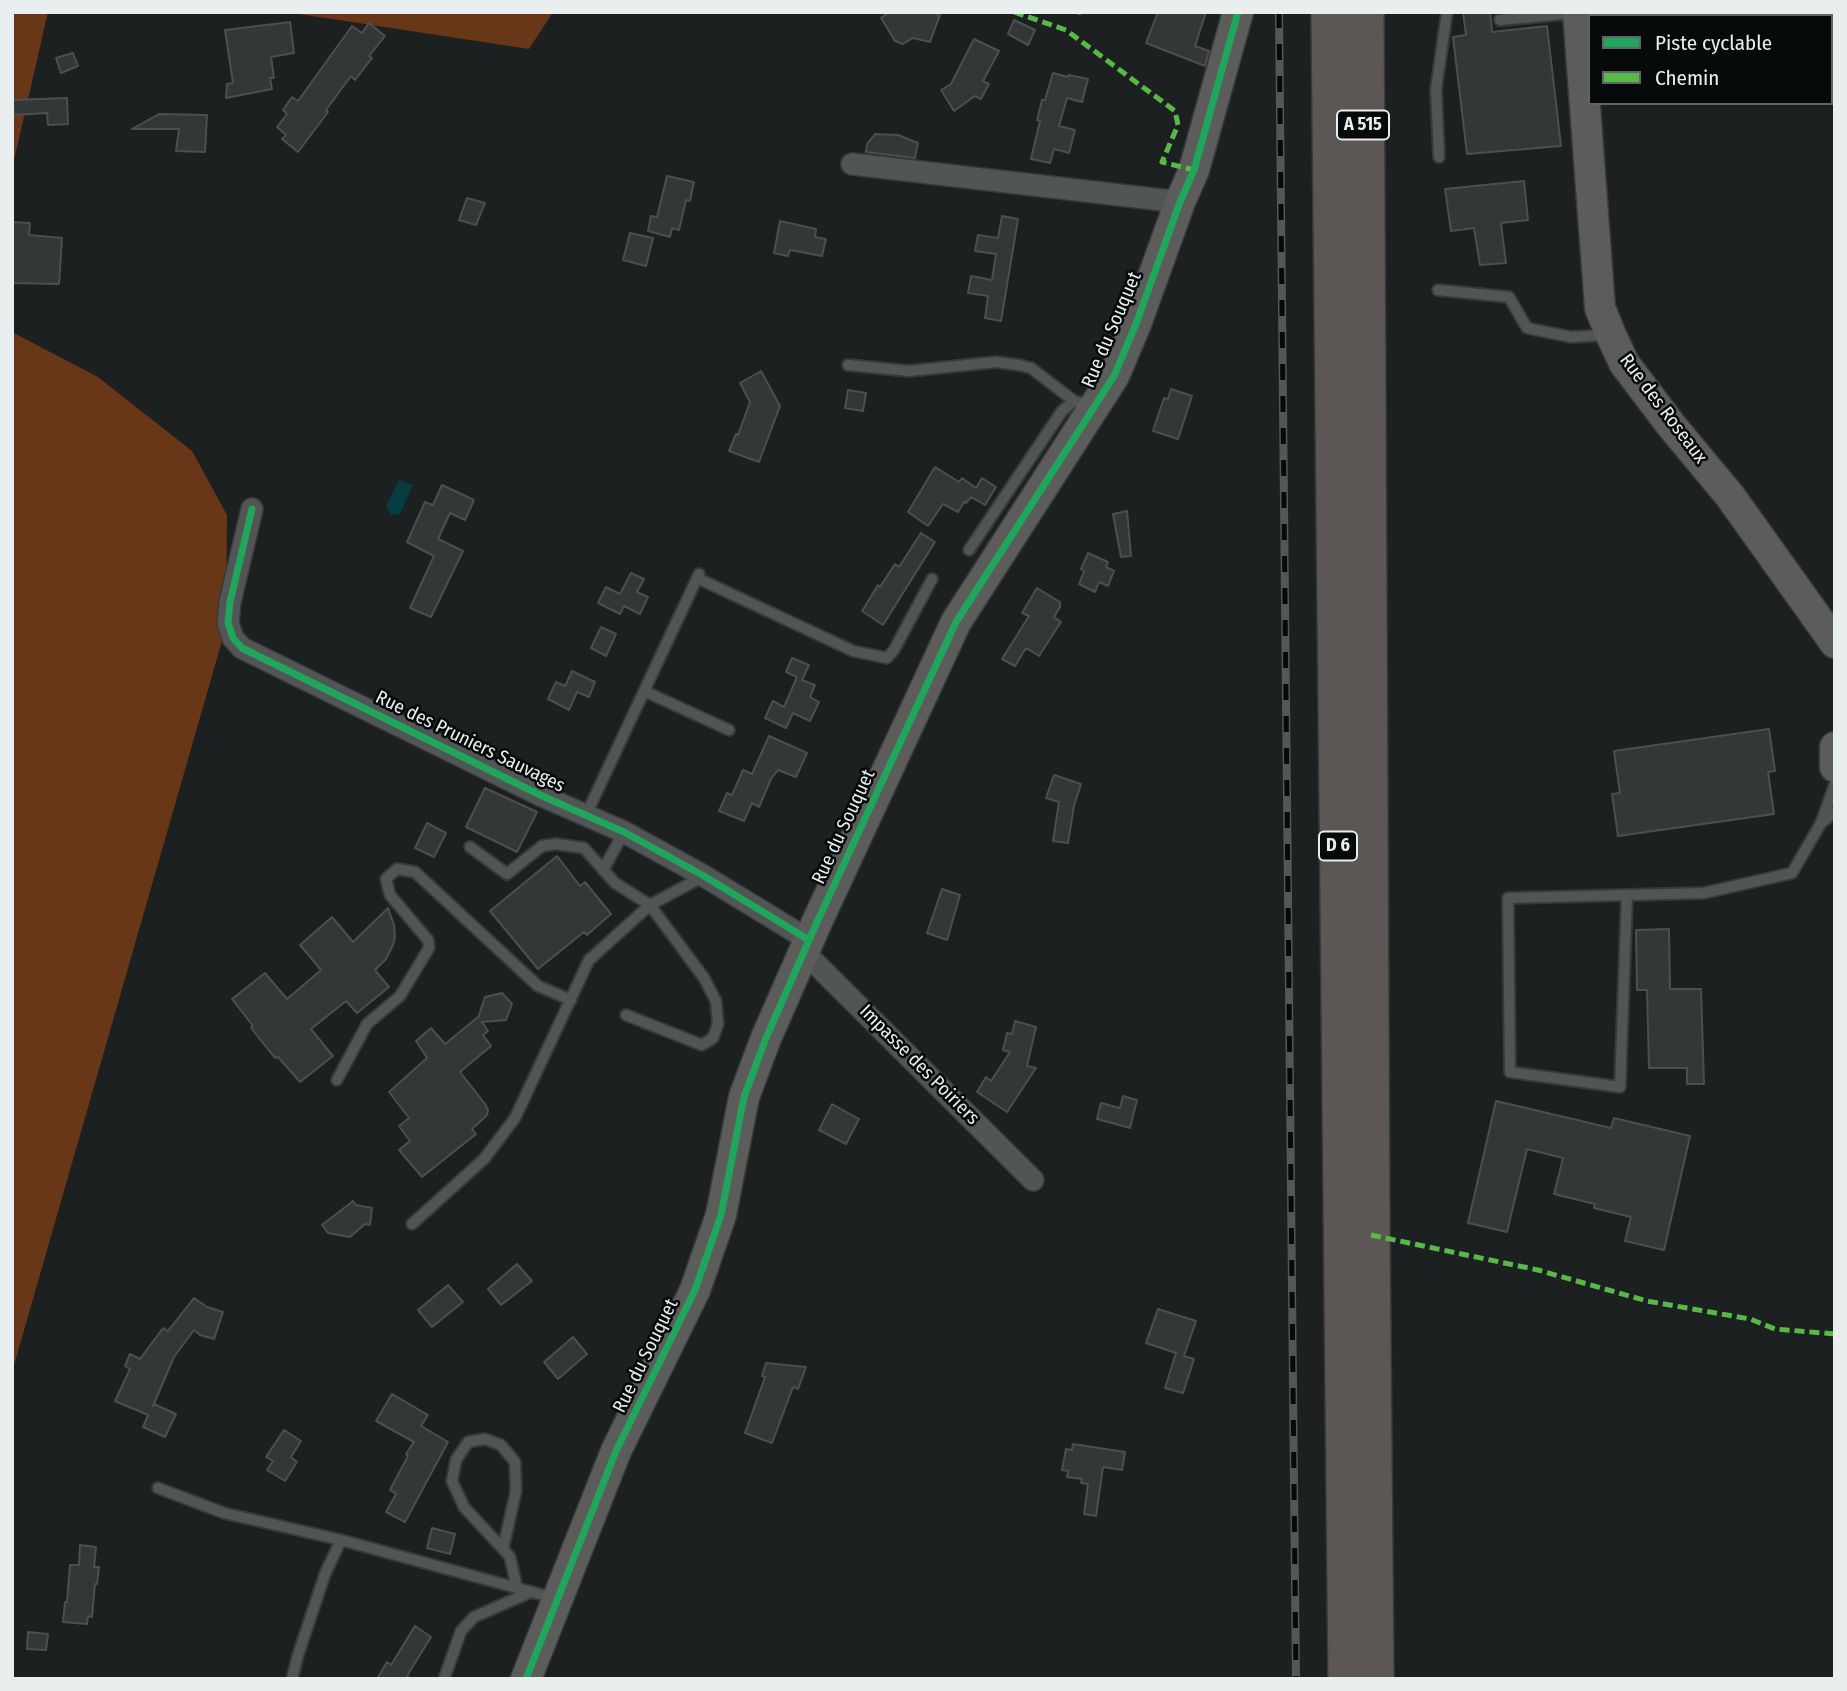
<!DOCTYPE html>
<style>
body{margin:0}
#map{position:relative;width:1847px;height:1691px;overflow:hidden;background:#1c2020;font-family:"Fira Sans Condensed",sans-serif}
canvas{display:block}
.frame{position:absolute;inset:0;border:14px solid #e9eeee;pointer-events:none}
.legend{position:absolute;left:1588px;top:14px;width:245px;height:91px;box-sizing:border-box;background:#070a0a;border:2px solid #616565;margin:0;padding:9px 12px;list-style:none;font-size:21px;color:#e9eeee}
.legend li{display:flex;align-items:center;gap:14px;height:35px}
.legend b{width:35px;border:2px solid #616565}
</style>
<div id="map">
<canvas width="1847" height="1691"></canvas>
<div class="frame"></div>
<ul class="legend">
<li><b style="height:9px;background:#20a55d"></b>Piste cyclable</li>
<li><b style="height:9px;background:#58b947"></b>Chemin</li>
</ul>
</div>
<script>
const ctx = document.querySelector('canvas').getContext('2d');
ctx.lineJoin = 'round';
function fill(path, color) {
  ctx.fillStyle = color;
  ctx.fill(path, 'evenodd');
}
function poly(rows) {
  const path = new Path2D();
  for (const r of rows) {
    path.moveTo(r[0], r[1]);
    for (let i = 2; i < r.length; i += 2) path.lineTo(r[i], r[i + 1]);
  }
  return path;
}
function stroke(path, color, width, dash) {
  ctx.strokeStyle = color;
  ctx.lineWidth = width;
  ctx.lineCap = dash ? 'butt' : 'round';
  ctx.setLineDash(dash || []);
  ctx.stroke(path);
}
function drawText(font, color, halo, rows, align = 'center') {
  ctx.font = font + ' "Fira Sans Condensed",sans-serif';
  ctx.lineWidth = 5;
  ctx.setLineDash([]);
  ctx.textBaseline = 'middle';
  ctx.strokeStyle = halo;
  ctx.fillStyle = color;
  for (const [text, x, y, turn = 0] of rows) {
    ctx.save();
    ctx.translate(x, y);
    ctx.rotate((+turn || 0) * Math.PI / 180);
    ctx.textAlign = isNaN(turn) ? turn : align;
    if (halo) ctx.strokeText(text, 0, 0);
    ctx.fillText(text, 0, 0);
    ctx.restore();
  }
}
fill(poly([
 [12,12,48,12,12,169],
 [286,12,553,12,529,49],
 [12,332,98,377,192,451,227,515,226,627,12,1372]
]), '#683717');
fill(poly([
 [399,480,413,485,400,514,391,515,386,506]
]), '#053d42');
const building = poly([
 [889,12,930,12,940,15,930,42,913,38,903,44,895,41,881,18,889,12],
 [1158,12,1206,12,1195,46,1209,51,1205,66,1146,43,1158,12],
 [1463,12,1490,12,1492,32,1547,26,1561,146,1467,154,1453,37,1466,35,1463,12],
 [1014,20,1035,30,1028,45,1008,34,1014,20],
 [290,22,294,53,271,57,274,78,270,78,272,89,226,98,227,84,233,83,225,30,290,22],
 [369,23,385,36,369,56,372,58,355,80,351,76,326,110,328,112,298,152,282,139,286,135,277,127,287,114,283,110,292,97,298,101,352,26,362,33,369,23],
 [974,39,999,51,983,81,989,84,981,99,975,96,954,111,941,90,951,84,974,39],
 [73,53,78,66,61,73,56,58,73,53],
 [1053,73,1068,77,1069,75,1088,79,1082,102,1067,98,1059,126,1075,130,1069,153,1054,149,1050,163,1031,159,1040,121,1037,120,1042,100,1045,100,1053,73],
 [67,98,68,124,48,125,47,113,14,115,13,100,67,98],
 [159,114,207,115,205,152,176,151,179,129,132,129,159,114],
 [875,134,898,135,918,143,915,158,866,152,867,144,875,134],
 [667,176,694,182,690,201,686,200,679,230,672,228,670,237,648,231,651,216,657,217,667,176],
 [1524,181,1528,220,1501,223,1506,263,1480,265,1474,228,1451,231,1445,189,1524,181],
 [467,198,485,203,476,225,459,220,467,198],
 [1002,216,1018,219,1001,321,985,318,988,296,968,293,971,276,992,280,996,254,975,251,978,235,998,238,1002,216],
 [780,221,816,229,815,237,826,239,822,256,790,250,788,256,774,253,780,221],
 [12,222,30,223,29,235,62,238,59,284,12,283,12,222],
 [630,233,653,238,646,266,623,260,630,233],
 [761,371,780,406,759,462,729,451,736,434,738,435,750,402,740,383,761,371],
 [1171,389,1192,396,1178,439,1153,431,1164,398,1168,399,1171,389],
 [848,390,866,393,863,411,845,408,848,390],
 [935,467,959,482,962,478,976,488,982,478,996,487,985,505,971,497,966,503,964,502,958,512,943,504,928,526,908,512,935,467],
 [442,485,474,500,465,520,450,513,438,539,463,551,431,617,410,608,434,556,407,542,425,502,433,505,442,485],
 [1127,511,1131,556,1121,557,1113,514,1127,511],
 [921,533,935,542,883,625,862,611,878,585,880,587,895,564,899,567,921,533],
 [1088,553,1108,562,1106,567,1114,571,1108,586,1099,582,1095,592,1079,584,1084,571,1081,569,1088,553],
 [631,573,644,579,637,592,648,597,640,614,624,606,620,614,598,603,606,587,620,594,631,573],
 [1037,588,1060,602,1060,607,1054,617,1061,622,1039,656,1026,648,1015,666,1002,659,1029,616,1022,613,1037,588],
 [601,627,616,634,606,656,591,648,601,627],
 [792,658,809,665,802,680,815,685,810,697,819,702,810,721,793,713,786,728,765,718,773,701,784,707,797,677,786,672,792,658],
 [572,671,595,682,589,697,577,692,569,710,548,699,556,682,565,686,572,671],
 [1769,729,1775,771,1768,772,1774,814,1618,836,1612,794,1620,793,1614,751,1769,729],
 [769,736,807,753,796,777,778,770,771,779,759,807,752,803,744,821,719,811,727,793,732,795,743,770,752,774,769,736],
 [1054,775,1081,784,1074,806,1068,843,1053,841,1059,802,1046,798,1054,775],
 [485,788,537,812,517,852,466,827,485,788],
 [427,823,446,833,434,857,415,848,427,823],
 [557,856,580,886,585,882,611,914,587,935,584,932,538,969,490,911,557,856],
 [942,889,960,895,947,940,927,933,942,889],
 [388,908,394,925,395,937,393,945,386,959,375,970,389,987,357,1013,346,1001,311,1029,333,1056,300,1082,278,1057,275,1058,251,1028,253,1026,232,999,265,973,287,999,321,970,300,945,332,917,353,942,388,908],
 [1669,929,1670,989,1701,989,1704,1084,1687,1084,1687,1068,1649,1068,1647,990,1637,990,1636,930,1669,929],
 [502,993,512,1004,506,1020,482,1022,488,1031,483,1035,491,1046,460,1072,485,1104,488,1110,487,1115,472,1129,476,1134,422,1177,399,1150,410,1141,399,1126,409,1118,389,1092,427,1058,416,1041,431,1028,445,1044,478,1017,478,1018,485,997,502,993],
 [1015,1021,1036,1027,1027,1066,1036,1068,1007,1112,977,1092,986,1077,991,1081,1010,1052,1003,1050,1007,1033,1012,1034,1015,1021],
 [1123,1096,1137,1100,1130,1128,1097,1119,1101,1103,1120,1108,1123,1096],
 [1496,1101,1611,1128,1614,1118,1690,1136,1664,1250,1625,1241,1631,1217,1594,1208,1595,1204,1554,1194,1563,1158,1527,1149,1507,1232,1468,1223,1496,1101],
 [832,1104,859,1119,846,1144,819,1130,832,1104],
 [353,1201,356,1205,372,1208,370,1225,365,1224,350,1237,328,1233,322,1225,353,1201],
 [517,1264,532,1281,501,1305,488,1289,517,1264],
 [448,1285,463,1302,432,1327,418,1310,448,1285],
 [194,1298,207,1307,223,1312,214,1339,200,1335,194,1330,174,1357,153,1406,154,1404,176,1414,165,1437,143,1427,148,1415,115,1401,130,1369,125,1366,130,1354,140,1359,163,1328,168,1331,194,1298],
 [1158,1309,1196,1321,1184,1356,1194,1359,1183,1393,1165,1388,1176,1353,1146,1343,1158,1309],
 [573,1337,587,1354,558,1379,544,1362,573,1337],
 [766,1363,806,1367,798,1389,793,1387,772,1443,745,1433,765,1377,762,1376,766,1363],
 [392,1394,428,1415,421,1426,448,1442,405,1522,386,1512,396,1494,390,1490,408,1456,406,1454,414,1442,376,1421,392,1394],
 [284,1430,301,1441,291,1457,297,1462,285,1481,267,1470,273,1461,266,1457,284,1430],
 [1073,1444,1125,1452,1122,1470,1103,1467,1096,1516,1084,1514,1088,1484,1081,1483,1082,1479,1067,1477,1068,1471,1062,1470,1066,1449,1072,1450,1073,1444],
 [432,1528,455,1534,450,1554,427,1548,432,1528],
 [80,1545,96,1547,94,1567,99,1567,97,1584,95,1584,92,1617,88,1616,87,1624,63,1622,65,1602,67,1602,70,1565,79,1565,80,1545],
 [415,1626,431,1637,407,1676,411,1679,377,1679,387,1662,391,1665,415,1626],
 [28,1632,48,1634,46,1650,27,1649,28,1632]
]);
fill(building, '#343737');
stroke(building, '#4b4f4f', 2);
const lane = poly([
 [1500,20,1575,13],
 [1439,157,1436,89,1447,12],
 [1438,290,1509,297,1527,328,1571,337,1608,335],
 [848,365,909,371,996,362,1019,365,1031,368,1074,401,1093,406],
 [969,550,1062,411,1074,401],
 [697,578,853,651,887,658,894,650,932,579],
 [644,691,729,730],
 [1835,784,1821,823,1835,812],
 [586,815,699,574],
 [470,847,507,874,542,846,556,844,584,848,615,883,650,905,704,978,716,1001,718,1024,713,1038,702,1045,626,1015],
 [603,870,624,832],
 [1627,895,1620,1087,1510,1072,1508,898,1627,895,1704,893,1792,873,1821,823],
 [337,1080,367,1024,400,996,429,948,428,940,390,895,386,879,397,869,415,872,538,986,571,1000],
 [412,1224,484,1159,515,1118,589,960,650,905,704,876],
 [158,1488,224,1513,341,1540,543,1595,556,1601],
 [503,1549,516,1491,515,1462,501,1445,485,1439,468,1442,456,1460,452,1481,464,1507,503,1549,510,1557,517,1588],
 [292,1679,298,1655,325,1574,341,1540],
 [444,1679,461,1631,474,1617,531,1592]
]);
const street = poly([
 [852,164,1180,202],
 [252,509,230,602,228,623,233,638,242,648,540,795,624,832,704,876,809,940],
 [802,955,814,962,1033,1180]
]);
const secondary = poly([
 [1578,12,1600,308,1611,335,1624,363,1671,425,1730,496,1835,643],
 [1835,747,1835,767],
 [526,1679,616,1451,695,1290,721,1215,744,1097,766,1038,817,922,956,622,1114,376,1136,324,1180,202,1194,170,1238,12]
]);
const highway = poly([
 [1330,12,1347,1679],
 [1365,12,1371,1235,1375,1679]
]);
stroke(lane, '#373a3a', 14);
stroke(street, '#373a3a', 24);
stroke(secondary, '#373a3a', 33);
stroke(highway, '#373a3a', 40);
stroke(lane, '#525555', 10);
stroke(street, '#525555', 21);
stroke(secondary, '#5c5c5b', 30);
stroke(highway, '#5c5755', 37);
const rail = poly([
 [1279,12,1296,1679]
]);
stroke(rail, '#545757', 8);
stroke(rail, '#070a0a', 5, [16]);
stroke(poly([
 [1014,12,1066,30,1175,111,1178,125,1162,162,1194,170],
 [1078,12,1081,12],
 [1371,1235,1538,1270,1647,1301,1750,1319,1775,1329,1835,1334]
]), '#58b947', 5, [10, 5]);
stroke(poly([
 [252,509,230,602,228,623,233,638,242,648,540,795,624,832,704,876,809,940],
 [526,1679,616,1451,695,1290,721,1215,744,1097,766,1038,817,922,956,622,1114,376,1136,324,1180,202,1194,170,1238,12]
]), '#20a55d', 7);
for (const [x, y, w] of [
 [1363,125,52],
 [1338,846,38]
]) {
  const box = new Path2D();
  box.roundRect(x - w / 2, y - 14.5, w, 29, 5);
  ctx.fillStyle = '#070a0a';
  ctx.fill(box);
  stroke(box, '#e9eeee', 2);
}
drawText('bold 18px', '#e9eeee', null, [
 ["A 515",1363,125],
 ["D 6",1338,846]
]);
drawText('19px', '#e9eeee', '#070a0a', [
 ["Rue du Souquet",1112,330,-67],
 ["Rue des Roseaux",1663,409,53],
 ["Rue des Pruniers Sauvages",470,742,26],
 ["Rue du Souquet",844,827,-65],
 ["Impasse des Poiriers",919,1065,45],
 ["Rue du Souquet",646,1356,-64]
]);
</script>
